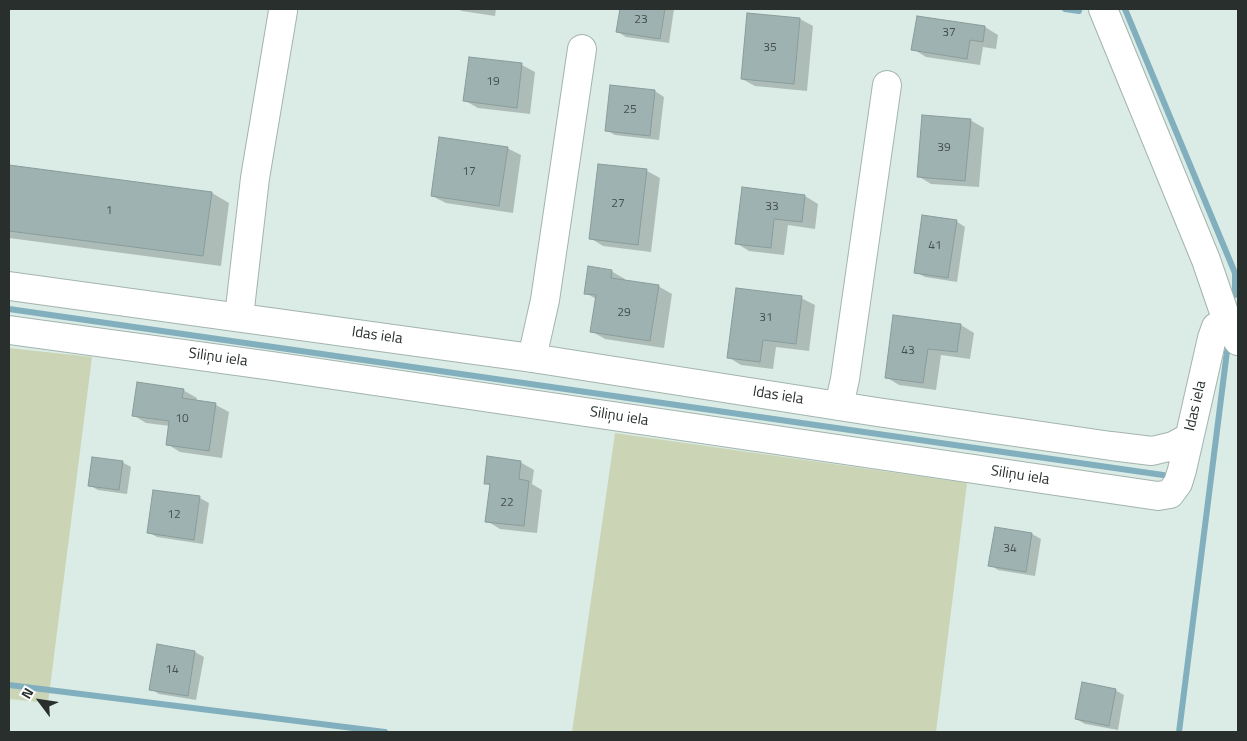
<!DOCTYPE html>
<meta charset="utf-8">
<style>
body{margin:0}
#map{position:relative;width:1247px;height:741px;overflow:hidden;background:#daece5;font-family:"Titillium Web",sans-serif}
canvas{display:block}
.frame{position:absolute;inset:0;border:10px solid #282f2d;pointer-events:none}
.north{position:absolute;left:15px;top:676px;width:50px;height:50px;-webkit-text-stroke:4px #fff;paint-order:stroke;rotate:301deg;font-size:14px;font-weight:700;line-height:20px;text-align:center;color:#282f2d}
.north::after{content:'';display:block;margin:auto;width:18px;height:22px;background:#282f2d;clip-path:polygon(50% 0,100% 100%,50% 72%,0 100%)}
</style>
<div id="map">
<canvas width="1247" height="741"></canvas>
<div class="frame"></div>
<div class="north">N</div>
</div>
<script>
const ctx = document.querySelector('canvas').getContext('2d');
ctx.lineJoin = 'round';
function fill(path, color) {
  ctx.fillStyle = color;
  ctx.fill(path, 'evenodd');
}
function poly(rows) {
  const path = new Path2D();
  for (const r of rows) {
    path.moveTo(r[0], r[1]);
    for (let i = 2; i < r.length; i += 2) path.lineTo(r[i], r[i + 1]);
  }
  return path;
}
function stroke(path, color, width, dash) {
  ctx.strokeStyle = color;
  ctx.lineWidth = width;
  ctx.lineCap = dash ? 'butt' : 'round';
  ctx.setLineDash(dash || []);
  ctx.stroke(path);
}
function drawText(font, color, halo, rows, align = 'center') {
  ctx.font = font + ' "Titillium Web",sans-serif';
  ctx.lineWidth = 4;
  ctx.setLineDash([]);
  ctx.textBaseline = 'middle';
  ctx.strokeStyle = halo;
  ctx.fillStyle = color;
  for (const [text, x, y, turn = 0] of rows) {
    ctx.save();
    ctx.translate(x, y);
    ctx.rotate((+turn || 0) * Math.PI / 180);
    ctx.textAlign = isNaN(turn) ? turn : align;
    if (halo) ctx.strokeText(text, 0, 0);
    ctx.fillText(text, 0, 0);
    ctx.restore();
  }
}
fill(poly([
 [9,348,92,357,48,703,9,699],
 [615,433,967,483,936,732,572,732]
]), '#cbd5b5');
fill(poly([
 [458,9,496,9,495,16,462,11],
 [621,9,674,9,669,43,626,37,618,32],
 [748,14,800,19,813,26,807,91,755,86,742,79],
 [985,27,998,35,996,49,983,47,980,65,926,57,913,49],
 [522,65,535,72,530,114,478,108,464,100],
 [611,87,655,91,664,97,659,140,615,135,606,130],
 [970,120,984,128,979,187,931,184,918,176],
 [507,148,521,155,513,213,446,203,432,196],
 [599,165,647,171,660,178,651,252,603,246,590,238],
 [9,166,212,193,229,203,221,266,9,238],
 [743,188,805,196,818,204,815,229,788,225,784,255,749,251,736,243],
 [956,221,965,227,957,282,925,277,916,272],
 [611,271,625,279,624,281,658,286,672,294,664,348,605,339,591,331,596,299,586,293],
 [801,298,815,305,809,351,776,347,773,369,741,365,728,357],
 [961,325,974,333,970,359,941,355,936,390,899,385,886,377],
 [183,390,197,398,196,402,216,405,229,412,222,458,180,452,167,444,170,426,146,423,133,415],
 [122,462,131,467,127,494,98,490,89,485],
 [520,462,534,470,532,484,542,490,537,533,500,529,487,521,491,486,485,483],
 [200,498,209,503,203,544,157,537,148,532],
 [996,528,1032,534,1041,539,1035,576,998,570,990,565],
 [158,646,195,652,204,657,196,700,159,694,151,689],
 [1115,690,1124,695,1118,730,1085,724,1076,719]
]), '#0003');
stroke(poly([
 [1065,9,1079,11],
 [1125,9,1235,273,1235,295],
 [9,309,1163,475],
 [9,685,385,732],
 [1179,732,1227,351]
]), '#82afbe', 6);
const building = poly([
 [620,9,665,9,660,39,616,32,620,9],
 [747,13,800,18,794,84,741,79,747,13],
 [917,16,985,26,983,42,970,40,967,59,911,50,917,16],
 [469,57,522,63,517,108,463,101,469,57],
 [610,85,655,90,650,136,605,131,610,85],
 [922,115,971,119,965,181,917,177,922,115],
 [439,137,508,147,499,206,431,196,439,137],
 [598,164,647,169,638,245,589,239,598,164],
 [9,165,212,192,203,256,9,231,9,165],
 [742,187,805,195,802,222,774,219,771,248,735,244,742,187],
 [922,215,957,220,948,278,914,273,922,215],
 [588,266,612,270,611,278,659,285,650,341,590,332,596,295,584,294,588,266],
 [736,288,802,296,796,344,763,340,760,362,727,358,736,288],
 [893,315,961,324,957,352,928,349,923,383,885,378,893,315],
 [137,382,184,389,182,398,216,403,209,451,166,445,169,421,132,416,137,382],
 [487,456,521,461,519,479,529,481,524,526,485,522,490,484,484,484,487,456],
 [92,457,123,461,119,490,88,486,92,457],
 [153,490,200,496,194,540,147,533,153,490],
 [995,527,1032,533,1026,572,988,566,995,527],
 [157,644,195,651,188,696,149,690,157,644],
 [1082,682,1116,689,1109,726,1075,719,1082,682]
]);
fill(building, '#9fb2b2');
stroke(building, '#889c9b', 1);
const minor = poly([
 [1103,9,1206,260,1227,321,1238,341],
 [9,286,532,358,877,412,1111,446,1152,451,1173,446,1188,438],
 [239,317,255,178,283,11],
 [9,330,272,366,1158,496,1170,494,1178,483,1182,470,1212,338,1216,327,1227,321],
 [532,358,545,300,582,49],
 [839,406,845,379,887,85]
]);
stroke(minor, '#a3b4ae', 30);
stroke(minor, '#fff', 28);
drawText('12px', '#46504e', null, [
 ["23",641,20],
 ["37",949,33],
 ["35",770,48],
 ["19",493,82],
 ["25",630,110],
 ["39",944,148],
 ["17",469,172],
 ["27",618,204],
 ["33",772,207],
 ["1",109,211],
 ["41",935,246],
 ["29",624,313],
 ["31",766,318],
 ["43",908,351],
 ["10",182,419],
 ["22",507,503],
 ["12",174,515],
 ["34",1010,549],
 ["14",172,670]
]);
drawText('15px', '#282f2d', '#fff', [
 ["Idas iela",377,336,8],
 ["Siliņu iela",218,358,8],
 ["Idas iela",778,396,9],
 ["Idas iela",1196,406,-77],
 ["Siliņu iela",619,417,9],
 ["Siliņu iela",1020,476,9]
]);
</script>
